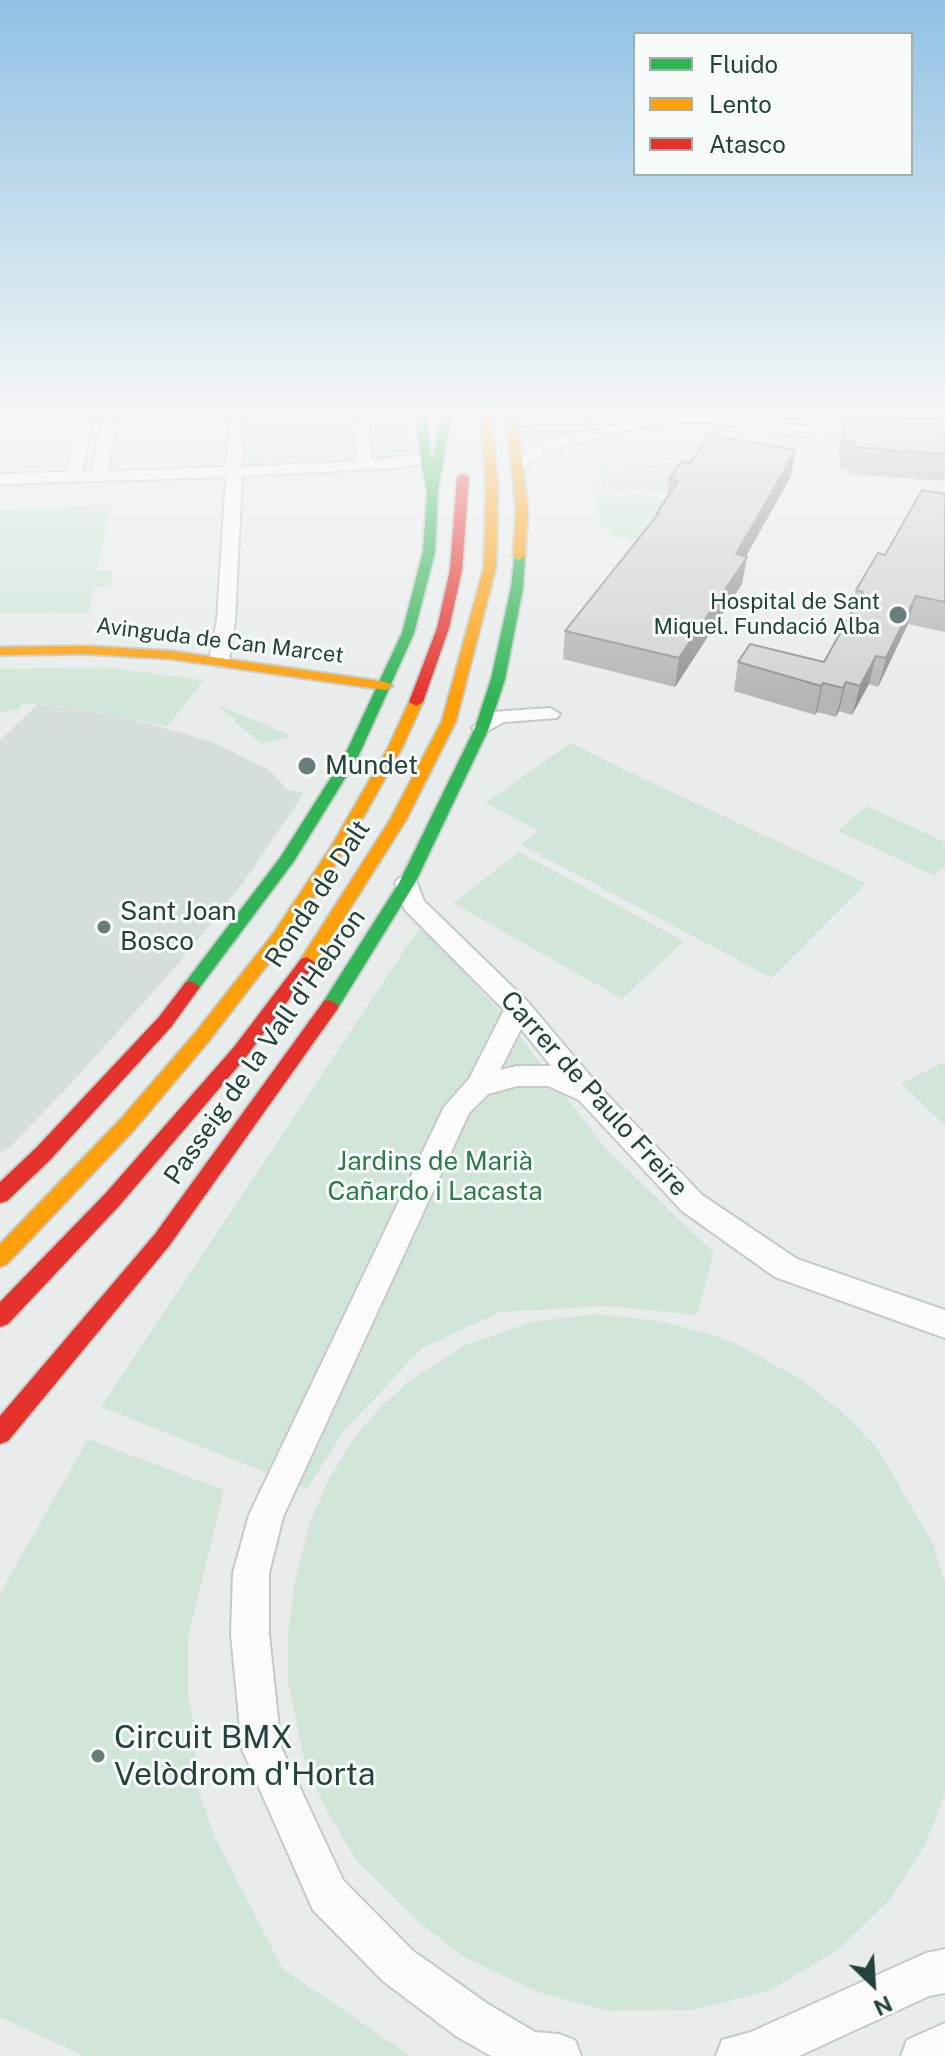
<!DOCTYPE html>
<meta charset="utf-8">
<style>
body{margin:0}
#map{position:relative;width:945px;height:2056px;overflow:hidden;background:#e8edeb;font-family:"Public Sans",sans-serif}
canvas{display:block}
.legend{position:absolute;left:633px;top:32px;width:280px;height:144px;box-sizing:border-box;background:#f7fbf9;border:2px solid #a3b1ad;margin:0;padding:10px 14px;list-style:none;font-size:24px;color:#24423a}
.legend li{display:flex;align-items:center;gap:16px;height:40px}
.legend b{width:40px;border:2px solid #a3b1ad}
.north{position:absolute;left:833px;top:1944px;width:80px;height:80px;-webkit-text-stroke:6px #f7fbf9;paint-order:stroke;rotate:155deg;font-size:22px;font-weight:700;line-height:32px;text-align:center;color:#24423a}
.north::after{content:'';display:block;margin:auto;width:28px;height:36px;background:#24423a;clip-path:polygon(50% 0,100% 100%,50% 72%,0 100%)}
</style>
<div id="map">
<canvas width="945" height="2056"></canvas>
<ul class="legend">
<li><b style="height:10px;background:#30b455"></b>Fluido</li>
<li><b style="height:10px;background:#ff9f0a"></b>Lento</li>
<li><b style="height:10px;background:#e5322d"></b>Atasco</li>
</ul>
<div class="north">N</div>
</div>
<script>
const ctx = document.querySelector('canvas').getContext('2d');
ctx.lineJoin = 'round';
function fill(path, color) {
  ctx.fillStyle = color;
  ctx.fill(path, 'evenodd');
}
function poly(rows) {
  const path = new Path2D();
  for (const r of rows) {
    path.moveTo(r[0], r[1]);
    for (let i = 2; i < r.length; i += 2) path.lineTo(r[i], r[i + 1]);
  }
  return path;
}
function stroke(path, color, width, dash) {
  ctx.strokeStyle = color;
  ctx.lineWidth = width;
  ctx.lineCap = dash ? 'butt' : 'round';
  ctx.setLineDash(dash || []);
  ctx.stroke(path);
}
function drawText(font, color, halo, rows, align = 'center') {
  ctx.font = font + ' "Public Sans",sans-serif';
  ctx.lineWidth = 6;
  ctx.setLineDash([]);
  ctx.textBaseline = 'middle';
  ctx.strokeStyle = halo;
  ctx.fillStyle = color;
  for (const [text, x, y, turn = 0] of rows) {
    ctx.save();
    ctx.translate(x, y);
    ctx.rotate((+turn || 0) * Math.PI / 180);
    ctx.textAlign = isNaN(turn) ? turn : align;
    if (halo) ctx.strokeText(text, 0, 0);
    ctx.fillText(text, 0, 0);
    ctx.restore();
  }
}
fill(poly([
 [38,704,124,717,210,741,271,771,287,790,304,793,243,883,172,971,68,1087,11,1146,0,1154,0,740]
]), '#d6dedb');
fill(poly([
 [245,411,355,411,357,443,353,451,332,460,254,463,243,456],
 [369,411,406,411,412,456,389,460,374,457],
 [529,411,612,411,576,422,545,423,533,417],
 [631,411,651,411,531,448,527,425,569,430,610,421],
 [675,458,703,460,676,492,667,494,643,490,595,492,595,486,600,485,603,471,593,470,595,468,608,466,612,470,678,462],
 [641,494,666,500,642,543,614,536,602,529,595,496],
 [111,505,97,571,113,571,110,587,94,588,89,613,0,614,0,510],
 [105,667,204,680,167,727,124,717,38,704,21,704,20,709,0,713,0,669],
 [217,705,293,736,261,744],
 [571,743,621,768,866,883,772,978,521,845,538,830,485,803],
 [866,806,945,842,945,866,935,876,838,831],
 [519,852,684,941,622,999,453,903],
 [421,925,505,1017,607,1150,714,1253,697,1315,608,1306,501,1312,422,1348,344,1431,307,1489,101,1407],
 [943,1062,945,1064,945,1125,901,1084],
 [595,1314,660,1321,706,1333,737,1344,804,1381,850,1419,880,1452,933,1544,945,1582,945,1794,925,1845,891,1898,838,1950,771,1990,693,2010,609,2011,540,1993,464,1957,422,1925,356,1860,325,1808,305,1763,288,1683,288,1634,295,1580,309,1525,328,1480,354,1438,382,1405,412,1379,463,1346,531,1322],
 [88,1439,224,1490,188,1638,188,1695,195,1728,196,1783,216,1840,283,1969,411,2056,84,2056,0,2017,0,1593]
]), '#d1e6d8');
const street = poly([
 [81,411,95,411,82,472,92,471,103,411,117,411,108,471,226,467,230,411,244,411,242,467,357,461,354,411,368,411,372,460,416,455,425,450,433,455,427,462,399,468,242,476,235,620,229,661,219,667,209,661,217,620,226,477,0,484,0,474,66,472,81,411],
 [504,411,520,411,539,422,582,422,589,426,582,430,538,430,515,423,504,411],
 [820,411,842,411,874,422,876,425,945,422,945,430,822,438,701,422,652,424,549,450,525,467,519,469,511,464,539,444,652,416,701,414,822,428,858,426,820,411],
 [550,708,560,714,557,718,504,722,482,734,472,728,492,712,550,708],
 [407,875,415,878,424,901,527,1001,598,1085,702,1195,797,1259,945,1310,945,1338,775,1277,682,1211,579,1100,548,1086,517,1086,488,1094,469,1113,283,1517,269,1573,269,1634,281,1747,343,1880,413,1951,488,2004,535,2032,559,2034,575,2040,581,2056,491,2056,456,2036,383,1981,313,1910,242,1749,231,1634,233,1573,249,1515,444,1107,469,1079,504,1010,405,910,395,883,399,878,407,875],
 [521,1029,551,1066,517,1066,500,1070,521,1029],
 [945,1949,945,1993,929,1996,799,2056,716,2056,722,2040,751,2032,926,1953,945,1949],
 [945,2023,945,2056,901,2056,907,2040,945,2023]
]);
const fast = poly([
 [416,411,426,411,432,463,442,411,452,411,438,490,435,552,414,633,358,757,294,861,197,991,185,991,182,987,185,983,280,858,344,757,402,633,423,552,427,493,420,455,416,411],
 [515,553,525,556,523,588,505,679,489,728,415,883,336,1011,324,1011,321,1006,324,1001,399,883,475,728,491,679,511,588,515,553]
]);
const slow = poly([
 [481,411,491,411,498,489,496,567,456,721,406,820,313,967,301,967,298,963,301,959,390,820,442,721,484,567,486,489,481,411],
 [506,411,516,411,528,510,525,556,519,560,513,556,516,510,506,411],
 [87,646,171,651,386,682,393,686,386,690,171,659,87,654,0,655,0,647,87,646],
 [416,698,423,702,402,748,346,848,285,942,208,1042,134,1130,7,1264,0,1267,0,1244,120,1120,196,1032,273,934,331,847,388,748,409,702,416,698]
]);
const jam = poly([
 [463,474,469,477,462,570,449,628,423,702,416,706,409,702,437,628,450,570,457,477,463,474],
 [307,957,316,963,313,967,246,1057,119,1206,8,1324,0,1327,0,1302,105,1194,234,1047,301,959,307,957],
 [191,981,200,987,171,1027,50,1160,7,1201,0,1203,0,1182,36,1148,159,1017,185,983,191,981],
 [330,1000,339,1006,336,1011,169,1246,8,1441,0,1444,0,1416,155,1234,324,1001,330,1000]
]);
stroke(street, '#c5cac8', 4);
stroke(fast, '#c3cbc8', 4);
stroke(slow, '#c3cbc8', 4);
stroke(jam, '#c3cbc8', 4);
fill(street, '#fcfcfc');
fill(fast, '#30b455');
fill(slow, '#ff9f0a');
fill(jam, '#e5322d');
fill(poly([
 [859,416,945,439,945,474,943,481,849,474,848,469,840,468,838,449,843,423,858,421],
 [791,476,746,556,742,584,675,687,563,659,565,631,656,517,657,513,667,498,669,479],
 [945,494,945,632,908,624,878,687,869,684,852,715,839,711,836,717,817,712,815,715,734,691,738,662,824,662,851,614,856,590,885,555]
]), '#b2b6b5');
fill(poly([
 [796,450,791,476,743,562,747,557,742,584,675,687,679,658],
 [916,596,908,624,878,687,886,658],
 [876,656,869,684,852,715,860,686],
 [846,682,839,711,836,717,843,688],
 [823,683,817,712,815,715,821,686]
]), '#919493');
const building = poly([
 [859,416,939,419,945,439,945,454,855,447,854,443,845,442,843,423,860,420,859,416],
 [709,435,796,450,736,554,747,557,679,658,565,631,659,513,657,513,678,481,669,479,681,462,690,463,709,435],
 [922,490,945,494,945,518,944,520,945,521,945,602,916,596,886,658,876,656,860,686,846,682,843,688,823,683,821,686,738,662,750,644,824,662,863,592,856,590,878,553,885,555,922,490]
]);
fill(building, '#cfd4d2');
stroke(building, '#919493', 2);
const sky = ctx.createLinearGradient(0, 0, 0, 699);
sky.addColorStop(0, '#8fc1e3');
sky.addColorStop(0.59, '#f5f7f6');
sky.addColorStop(1, '#f5f7f600');
ctx.fillStyle = sky;
ctx.fillRect(0, 0, 945, 699);
for (const [x, y, r, color] of [
 [898,615,10,"#697e78"],
 [307,766,10,"#697e78"],
 [104,927,8,"#697e78"],
 [98,1756,8,"#697e78"]
]) {
  const dot = new Path2D();
  dot.arc(x, y, r, 0, 2 * Math.PI);
  ctx.fillStyle = color;
  ctx.fill(dot);
  stroke(dot, '#f7fbf9', 3);
}
drawText('22px', '#24423a', '#f7fbf9', [
 ["Hospital de Sant",880,602],
 ["Miquel. Fundació Alba",880,627]
], 'right');
drawText('22px', '#24423a', '#f7fbf9', [
 ["Avinguda de Can Marcet",220,641,7]
]);
drawText('26px', '#24423a', '#f7fbf9', [
 ["Mundet",325,766],
 ["Sant Joan",120,912],
 ["Bosco",120,942]
], 'left');
drawText('26px', '#24423a', '#f7fbf9', [
 ["Ronda de Dalt",318,894,-57],
 ["Passeig de la Vall d'Hebron",265,1047,-55],
 ["Carrer de Paulo Freire",594,1094,48]
]);
drawText('26px', '#2d7a4b', '#f7fbf9', [
 ["Jardins de Marià",435,1162],
 ["Cañardo i Lacasta",435,1192]
]);
drawText('32px', '#24423a', '#f7fbf9', [
 ["Circuit BMX",114,1738],
 ["Velòdrom d'Horta",114,1775]
], 'left');
</script>
